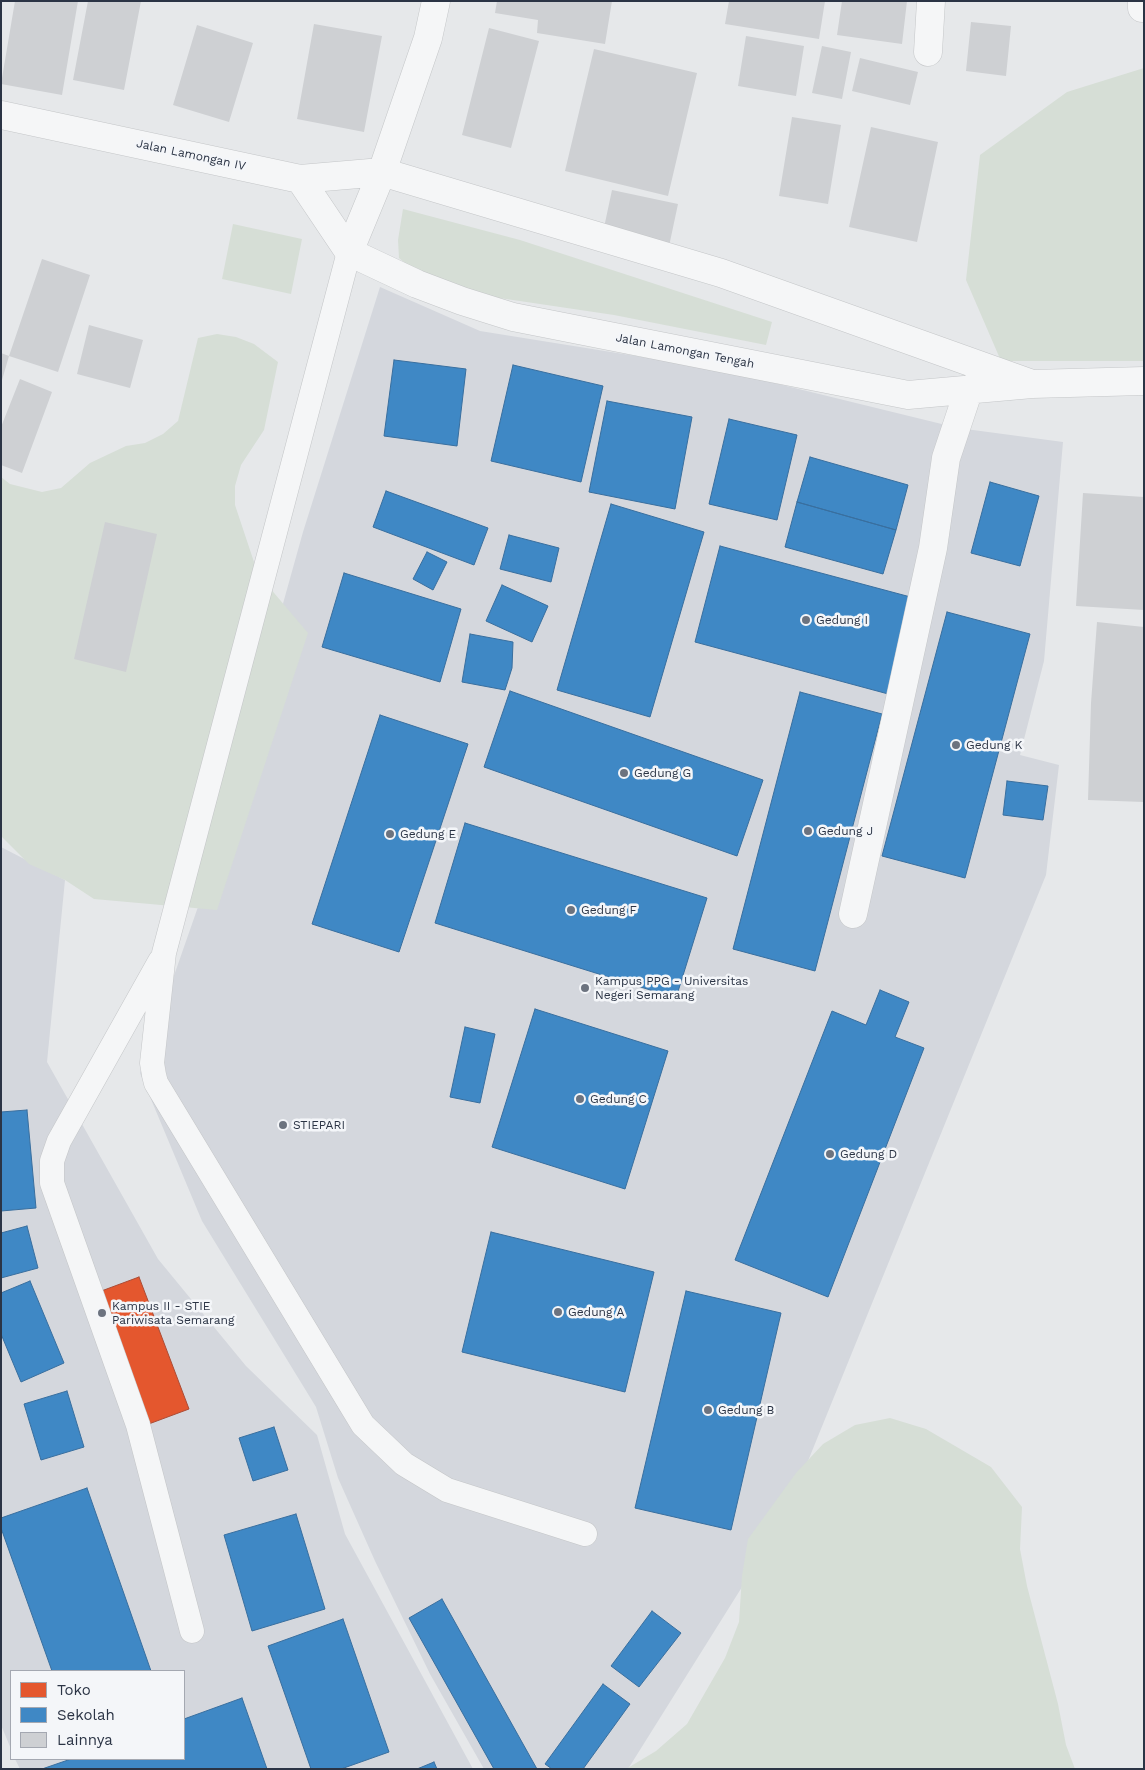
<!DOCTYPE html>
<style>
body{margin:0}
#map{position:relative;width:1145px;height:1770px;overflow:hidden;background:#e6e8ea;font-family:"Work Sans",sans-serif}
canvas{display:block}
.frame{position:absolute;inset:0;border:2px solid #2b3445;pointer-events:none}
.legend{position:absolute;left:10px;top:1670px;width:175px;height:90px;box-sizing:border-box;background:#f4f6f9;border:1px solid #a4a8b1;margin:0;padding:6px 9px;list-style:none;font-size:15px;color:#2b3445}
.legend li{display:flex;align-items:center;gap:10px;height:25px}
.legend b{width:25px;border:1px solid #a4a8b1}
</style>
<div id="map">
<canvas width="1145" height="1770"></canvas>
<div class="frame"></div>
<ul class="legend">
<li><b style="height:14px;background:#e4572e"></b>Toko</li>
<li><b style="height:14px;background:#3f88c5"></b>Sekolah</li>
<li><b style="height:14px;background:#ced0d3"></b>Lainnya</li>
</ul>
</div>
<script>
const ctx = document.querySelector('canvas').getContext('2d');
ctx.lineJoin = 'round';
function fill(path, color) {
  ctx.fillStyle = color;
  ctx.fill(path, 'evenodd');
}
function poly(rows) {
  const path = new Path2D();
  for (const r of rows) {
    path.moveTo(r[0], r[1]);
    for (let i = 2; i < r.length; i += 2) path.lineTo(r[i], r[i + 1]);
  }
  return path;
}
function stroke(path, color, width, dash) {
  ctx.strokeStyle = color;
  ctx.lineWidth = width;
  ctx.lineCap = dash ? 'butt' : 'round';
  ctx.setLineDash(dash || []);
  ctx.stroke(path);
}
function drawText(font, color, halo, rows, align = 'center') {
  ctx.font = font + ' "Work Sans",sans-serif';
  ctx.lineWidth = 5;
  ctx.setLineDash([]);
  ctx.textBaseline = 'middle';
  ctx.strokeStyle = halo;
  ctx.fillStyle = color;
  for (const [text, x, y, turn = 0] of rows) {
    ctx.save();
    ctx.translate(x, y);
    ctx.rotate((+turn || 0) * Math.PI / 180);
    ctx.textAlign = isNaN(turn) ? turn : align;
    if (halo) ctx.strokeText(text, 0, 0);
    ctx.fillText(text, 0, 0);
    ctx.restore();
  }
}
fill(poly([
 [380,287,480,331,717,369,958,428,1063,442,1044,661,1020,755,1059,765,1046,875,784,1520,628,1769,484,1769,430,1674,375,1561,338,1478,316,1407,202,1221,140,1073,199,904,303,532],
 [1,847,65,880,47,1062,158,1259,246,1366,317,1435,345,1534,473,1769,20,1769,15,1759,184,1759,184,1671,11,1671,11,1749,1,1725]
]), '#d4d7dd');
fill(poly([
 [1144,68,1144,361,1001,361,966,280,980,155,1067,92],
 [403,209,520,240,772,322,766,345,614,315,459,292,429,283,399,258,398,240],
 [233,224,302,239,291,294,222,279],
 [217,334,236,337,254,344,278,362,264,430,241,465,235,486,235,505,258,574,308,633,217,910,94,899,65,880,29,864,1,836,1,477,10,484,42,492,61,488,90,463,126,446,145,443,163,434,178,421,198,338],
 [890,1418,926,1429,991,1467,1022,1507,1020,1549,1027,1586,1058,1704,1066,1745,1075,1769,626,1769,656,1751,687,1724,725,1658,739,1622,742,1576,748,1539,796,1473,823,1444,855,1425]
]), '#d6ded6');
const shops = poly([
 [139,1277,189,1409,146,1425,96,1293,139,1277]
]);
fill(shops, '#e4572e');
stroke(shops, '#ac4c35', 1);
const schools = poly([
 [394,360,466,369,457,446,384,436,394,360],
 [513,365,603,386,581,482,491,461,513,365],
 [607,401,692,417,675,509,589,492,607,401],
 [729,419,797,435,777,520,709,504,729,419],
 [810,457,908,485,896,530,797,502,810,457],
 [990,482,1039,496,1020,566,971,553,990,482],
 [386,491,488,528,474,565,373,527,386,491],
 [797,502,896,530,883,574,785,547,797,502],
 [611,504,704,532,650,717,557,690,611,504],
 [509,535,559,548,551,582,500,569,509,535],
 [720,546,918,599,892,695,695,642,720,546],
 [427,552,447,562,433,590,413,579,427,552],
 [344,573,461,609,440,682,322,647,344,573],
 [502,585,548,606,532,642,486,621,502,585],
 [947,612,1030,634,965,878,882,856,947,612],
 [470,634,513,642,512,668,505,690,462,682,470,634],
 [510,691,763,780,737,856,484,767,510,691],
 [800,692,882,714,815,971,733,949,800,692],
 [380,715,468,744,399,952,312,924,380,715],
 [1007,781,1048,786,1043,820,1003,815,1007,781],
 [465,823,707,898,676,998,435,923,465,823],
 [880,990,909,1002,895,1037,924,1048,828,1297,735,1260,832,1011,866,1025,880,990],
 [535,1009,668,1051,625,1189,492,1147,535,1009],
 [465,1027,495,1034,480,1103,450,1097,465,1027],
 [27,1110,36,1208,1,1211,1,1112,27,1110],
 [27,1226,38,1268,1,1278,1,1233,27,1226],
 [491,1232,654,1272,625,1392,462,1352,491,1232],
 [30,1281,64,1363,21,1382,1,1334,1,1293,30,1281],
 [686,1291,781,1313,731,1530,635,1508,686,1291],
 [67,1391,84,1447,41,1460,24,1404,67,1391],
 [274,1427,288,1470,253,1481,239,1438,274,1427],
 [87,1488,151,1671,52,1671,1,1528,1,1518,87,1488],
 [296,1514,325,1609,252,1631,224,1535,296,1514],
 [442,1599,537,1769,494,1769,409,1618,442,1599],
 [652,1611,681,1633,639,1687,611,1666,652,1611],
 [343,1619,389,1752,341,1769,311,1769,268,1646,343,1619],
 [603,1684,630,1704,583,1769,552,1769,545,1764,603,1684],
 [242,1698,267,1769,42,1769,71,1759,184,1759,184,1719,242,1698],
 [434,1762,437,1769,417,1769,434,1762]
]);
fill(schools, '#3f88c5');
stroke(schools, '#396f9f', 1);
fill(poly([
 [15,1,78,1,62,95,1,84],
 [88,1,141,1,124,90,73,80],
 [497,1,612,1,605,44,537,33,538,20,495,13],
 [729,1,825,1,819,39,725,24],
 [842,1,907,1,902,44,837,35],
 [971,22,1011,26,1006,76,966,71],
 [314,24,382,36,364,132,297,119],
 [197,25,253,43,229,122,173,105],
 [489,28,539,41,511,148,462,135],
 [746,36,804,46,796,96,738,86],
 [822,46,851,52,842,99,812,93],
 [594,49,697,73,668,196,565,171],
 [860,58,918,72,910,105,852,91],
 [792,117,841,125,828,204,779,196],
 [871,127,938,142,917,242,849,227],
 [612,190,678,204,668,251,602,237],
 [42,259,90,275,58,372,9,356],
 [89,325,143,340,130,388,77,374],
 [1,353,9,356,2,380,1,380],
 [20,379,52,392,22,473,1,465,1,427],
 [1083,493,1144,497,1144,610,1076,606],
 [105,522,157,534,126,672,74,659],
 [1097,622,1144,627,1144,802,1088,800,1091,703]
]), '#ced0d3');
const lane = poly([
 [349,252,164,953,152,1063,154,1075,156,1083,363,1425,404,1464,447,1490,585,1534],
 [160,961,59,1141,52,1161,52,1183,138,1425,192,1631]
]);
const street = poly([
 [1142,1,1142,8],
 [928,52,931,1],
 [1,115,300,179,382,172,721,273,1032,384],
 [300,179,349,252,417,284,462,301,513,317,908,395,1032,384,1144,381],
 [349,252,382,172,428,38,436,1],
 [853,914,933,548,946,458,969,389]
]);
stroke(lane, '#c4c6c8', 25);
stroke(street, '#c4c6c8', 29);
stroke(lane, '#f5f6f7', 24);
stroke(street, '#f5f6f7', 28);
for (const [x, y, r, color] of [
 [806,620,5,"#6c737f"],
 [956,745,5,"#6c737f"],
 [624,773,5,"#6c737f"],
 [808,831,5,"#6c737f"],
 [390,834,5,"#6c737f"],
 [571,910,5,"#6c737f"],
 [585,988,5,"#6c737f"],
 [580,1099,5,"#6c737f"],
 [283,1125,5,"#6c737f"],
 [830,1154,5,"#6c737f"],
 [558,1312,5,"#6c737f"],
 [102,1313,5,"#6c737f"],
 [708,1410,5,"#6c737f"]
]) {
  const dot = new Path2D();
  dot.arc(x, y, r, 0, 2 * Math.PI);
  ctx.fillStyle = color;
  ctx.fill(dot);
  stroke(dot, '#f4f6f9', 2);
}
drawText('12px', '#2b3445', '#f4f6f9', [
 ["Jalan Lamongan IV",191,155,12],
 ["Jalan Lamongan Tengah",685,351,11]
]);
drawText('12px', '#2b3445', '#f4f6f9', [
 ["Gedung I",816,620],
 ["Gedung K",966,745],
 ["Gedung G",634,773],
 ["Gedung J",818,831],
 ["Gedung E",400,834],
 ["Gedung F",581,910],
 ["Kampus PPG - Universitas",595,981],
 ["Negeri Semarang",595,995],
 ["Gedung C",590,1099],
 ["STIEPARI",293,1125],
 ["Gedung D",840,1154],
 ["Kampus II - STIE",112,1306],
 ["Pariwisata Semarang",112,1320],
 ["Gedung A",568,1312],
 ["Gedung B",718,1410]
], 'left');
</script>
